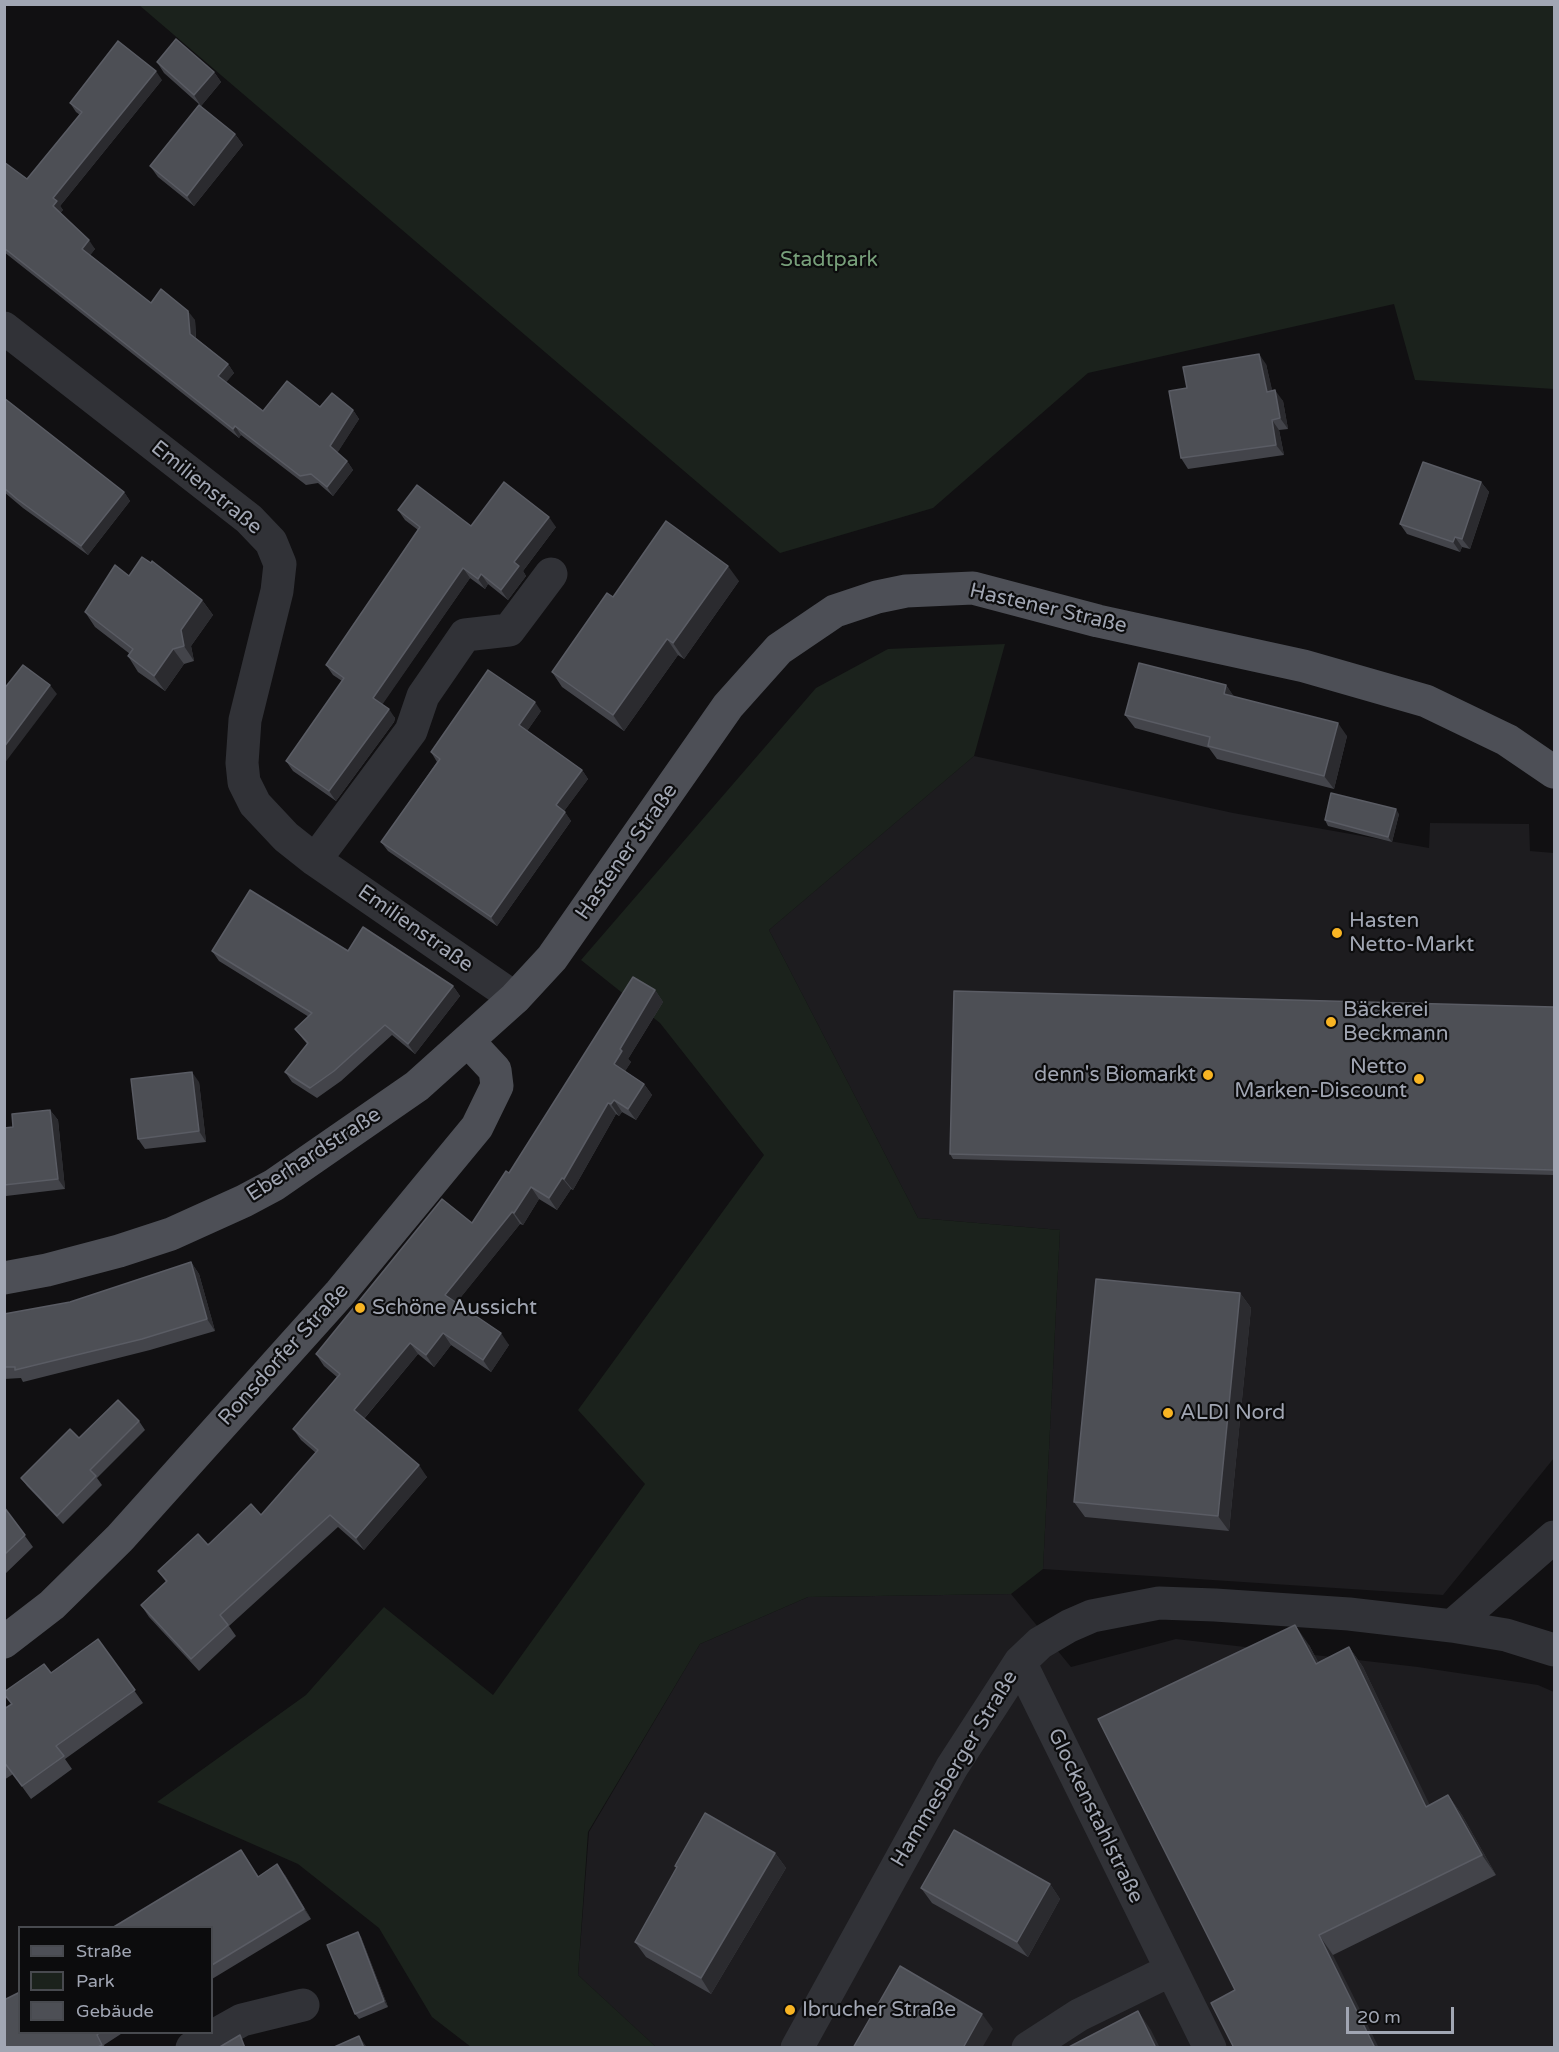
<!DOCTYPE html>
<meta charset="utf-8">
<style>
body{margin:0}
#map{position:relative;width:1559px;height:2052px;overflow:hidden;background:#111012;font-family:"Varela Round",sans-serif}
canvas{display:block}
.frame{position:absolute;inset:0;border:6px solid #a1a6b3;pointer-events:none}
.legend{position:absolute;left:18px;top:1926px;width:195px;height:108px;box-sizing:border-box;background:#0c0c0d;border:2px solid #484a4f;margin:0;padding:8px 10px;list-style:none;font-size:18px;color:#a1a6b3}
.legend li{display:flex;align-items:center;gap:12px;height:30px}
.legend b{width:30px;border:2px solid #484a4f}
.scale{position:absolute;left:1346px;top:2007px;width:108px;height:27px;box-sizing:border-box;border:3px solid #a1a6b3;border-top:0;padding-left:8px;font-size:18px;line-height:21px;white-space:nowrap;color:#a1a6b3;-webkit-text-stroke:4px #0c0c0d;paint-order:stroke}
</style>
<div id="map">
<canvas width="1559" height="2052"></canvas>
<div class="frame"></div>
<ul class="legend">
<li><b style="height:8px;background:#4d4f56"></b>Straße</li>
<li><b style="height:16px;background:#1b221c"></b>Park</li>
<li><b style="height:16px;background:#4d4f55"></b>Gebäude</li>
</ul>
<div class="scale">20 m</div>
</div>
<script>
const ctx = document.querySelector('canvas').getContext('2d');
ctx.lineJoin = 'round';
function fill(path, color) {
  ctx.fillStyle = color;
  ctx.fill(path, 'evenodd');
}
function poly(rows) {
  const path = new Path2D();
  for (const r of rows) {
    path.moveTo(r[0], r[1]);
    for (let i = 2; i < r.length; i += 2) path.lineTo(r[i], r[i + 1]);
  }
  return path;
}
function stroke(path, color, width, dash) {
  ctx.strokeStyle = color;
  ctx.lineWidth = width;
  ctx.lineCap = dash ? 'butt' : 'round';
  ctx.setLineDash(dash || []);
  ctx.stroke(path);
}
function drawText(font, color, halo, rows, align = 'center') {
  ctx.font = font + ' "Varela Round",sans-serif';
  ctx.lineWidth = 4.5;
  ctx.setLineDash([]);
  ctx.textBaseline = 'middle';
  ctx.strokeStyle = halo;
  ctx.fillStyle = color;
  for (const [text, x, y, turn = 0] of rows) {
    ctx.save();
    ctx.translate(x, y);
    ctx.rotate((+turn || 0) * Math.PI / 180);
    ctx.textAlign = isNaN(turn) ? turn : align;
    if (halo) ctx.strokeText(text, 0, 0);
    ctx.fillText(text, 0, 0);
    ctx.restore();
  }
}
fill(poly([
 [974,756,1233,813,1429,848,1430,823,1529,824,1530,851,1554,853,1554,1458,1443,1595,1043,1569,1060,1230,918,1218,769,930],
 [1011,1594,1071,1667,1176,1639,1418,1667,1538,1685,1554,1692,1554,2047,656,2047,578,1975,589,1832,700,1644,808,1597]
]), '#1d1c1f');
fill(poly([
 [139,5,1554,5,1554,389,1415,380,1394,304,1088,373,933,508,780,553],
 [1005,644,974,756,769,930,918,1218,1060,1230,1043,1569,1011,1594,808,1597,700,1644,588,1832,578,1975,656,2047,471,2047,432,2017,379,1928,298,1864,157,1802,306,1695,384,1607,493,1695,645,1484,578,1410,764,1155,660,1023,581,960,816,688,888,649]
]), '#1b221c');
stroke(poly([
 [4,328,249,519,271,542,280,564,277,591,245,720,242,763,244,782,255,804,286,837,315,860,515,998],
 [315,860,411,731,423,696,465,635,509,630,551,574],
 [1452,1626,1554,1537],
 [1020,1662,1210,2048],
 [192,2048,242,2020,303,2005],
 [797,2048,952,1767,1020,1662,1040,1643,1069,1626,1092,1616,1159,1603,1215,1605,1349,1614,1452,1626,1506,1635,1554,1650],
 [1028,2048,1079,2015,1171,1970]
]), '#313237', 33);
stroke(poly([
 [4,1278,47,1270,119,1251,171,1234,244,1201,274,1185,417,1086,515,998,552,958,728,706,779,649,835,611,877,597,906,591,973,588,1098,621,1304,666,1426,701,1507,740,1554,772],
 [4,1642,52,1605,120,1538,340,1293,477,1127,497,1086,495,1070,468,1041]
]), '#4d4f56', 33);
fill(poly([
 [157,62,214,72,221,82,201,106,164,73],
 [162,80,60,206,63,210,60,213,95,249,90,255,151,303,195,320,196,338,228,364,234,373,226,382,263,411,320,407,353,410,359,419,337,453,347,461,353,470,333,496,318,483,306,485,241,435,239,438,4,252,4,162,27,179,80,115,76,112,70,103],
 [235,134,243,145,194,206,158,177,150,166],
 [1266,364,1272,391,1283,401,1288,429,1279,430,1284,455,1188,469,1181,458,1187,388],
 [4,398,124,492,130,501,88,555,23,508,4,492],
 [1481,482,1489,492,1470,549,1462,547,1460,552,1407,534,1400,524],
 [398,510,471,526,556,527,523,571,526,576,508,600,488,584,485,589,470,578,382,704,395,718,394,722,336,801,293,771,286,761,342,681,333,675,326,665,418,530,405,520],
 [739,581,684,659,678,655,624,731,562,687,552,672,613,597],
 [202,600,213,615,191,646,194,661,184,664,165,691,138,672,128,656,130,654,95,627,85,612],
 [1226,685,1234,697,1347,736,1334,789,1217,759,1209,748,1135,728,1125,715],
 [541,711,527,731,582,770,588,779,564,811,571,821,497,926,388,851,381,842,437,762,431,752],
 [1399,814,1392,842,1328,826,1325,820],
 [212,951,348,951,453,986,460,996,415,1054,392,1035,341,1081,317,1098,292,1082,285,1072,307,1044,295,1029,309,1017,219,961],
 [655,990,663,1002,628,1059,631,1062,625,1071,644,1084,652,1095,636,1120,622,1112,619,1116,616,1114,573,1190,571,1189,557,1210,539,1199,523,1225,520,1224,456,1303,509,1345,491,1372,451,1345,434,1367,418,1354,364,1419,427,1477,364,1550,338,1527,229,1626,236,1636,199,1671,149,1617,141,1605,166,1582,158,1571,261,1515,316,1453,301,1440,293,1429,337,1377,324,1366,316,1354,472,1223,509,1173],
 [1554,1007,1554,1175,953,1159,950,1154],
 [199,1082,206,1142,145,1149,138,1139],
 [50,1110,58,1120,65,1189,6,1196,4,1194,4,1128,13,1127],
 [191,1262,199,1274,215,1331,150,1350,23,1382,21,1378,4,1379,4,1314,70,1302],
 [1240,1293,1251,1308,1229,1531,1085,1517,1074,1502],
 [139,1421,145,1430,97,1478,102,1485,63,1524,27,1486,21,1478,79,1438],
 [4,1507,33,1547,4,1575],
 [98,1639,143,1703,65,1759,72,1769,31,1799,13,1774,4,1780,4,1709,51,1673],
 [1309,1645,1318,1662,1349,1647,1363,1667,1429,1805,1448,1795,1462,1815,1496,1875,1333,1955,1235,1990],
 [241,1850,258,1876,285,1875,311,1919,212,1979,212,1928],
 [775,1853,786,1868,711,1994,646,1957,635,1942,677,1868,675,1866],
 [1050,1884,1060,1899,1028,1957,932,1903,921,1888],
 [358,1932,361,1937,388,2007,359,2019,355,2014],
 [20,2032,124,2032,104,2045,105,2048,4,2048]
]), '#43444a');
fill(poly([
 [156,71,162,80,60,206,63,210,59,215,53,206,53,198],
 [214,72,221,82,201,106,194,95],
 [235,134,243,145,194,206,187,196],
 [89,240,95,249,88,258,82,249],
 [188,311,195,320,196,343,190,334],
 [1259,354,1266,364,1275,402,1267,392],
 [228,364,234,373,224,385,218,376],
 [1275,390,1283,401,1288,429,1280,418],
 [353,410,359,419,336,455,330,446],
 [1272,420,1279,430,1284,455,1276,445],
 [235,426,241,435,239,438,233,429],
 [347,461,353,470,333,496,327,487],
 [1481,482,1489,492,1470,549,1462,539],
 [124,492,130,501,88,555,81,546],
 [549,517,556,527,523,571,526,576,508,600,501,590,514,562],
 [1455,537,1462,547,1460,552,1453,542],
 [728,566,739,581,684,659,673,643],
 [463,568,470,578,380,708,373,698],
 [481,574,488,584,485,589,478,579],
 [202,600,213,615,191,646,194,661,184,646,181,630],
 [667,639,678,655,624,731,613,715],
 [173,649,184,664,165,691,154,676],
 [50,685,57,694,4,764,4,747],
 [1226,685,1235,698,1224,694],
 [535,702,541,711,525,734,519,725],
 [389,709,395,718,394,722,336,801,329,791],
 [1338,723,1347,736,1334,789,1324,776],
 [582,770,588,779,562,814,556,805],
 [1396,809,1399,814,1392,842,1388,837],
 [565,812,571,821,497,926,491,917],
 [453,986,460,996,415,1054,408,1044],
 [655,990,663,1002,628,1059,631,1062,622,1076,614,1064,620,1049],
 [192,1072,199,1082,206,1142,199,1131],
 [644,1084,652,1095,636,1120,628,1109],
 [614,1100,622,1112,619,1116,611,1104],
 [608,1103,616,1114,573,1190,564,1179],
 [50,1110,58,1120,65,1189,58,1179],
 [562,1178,571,1189,557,1210,549,1198],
 [531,1187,539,1199,523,1225,514,1213],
 [512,1212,520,1224,453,1307,445,1295],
 [191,1262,199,1274,215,1331,207,1319],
 [1240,1293,1251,1308,1229,1531,1218,1516],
 [443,1333,451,1345,434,1367,426,1355],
 [501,1333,509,1345,491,1372,483,1360],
 [410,1343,418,1354,362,1421,354,1410],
 [419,1465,427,1477,364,1550,356,1538],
 [1295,1625,1309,1645,1330,1684,1316,1664],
 [1349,1647,1363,1667,1440,1826,1426,1807],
 [1448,1795,1462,1815,1496,1875,1482,1855],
 [775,1853,786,1868,711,1994,701,1978],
 [277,1864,285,1875,311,1919,304,1909],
 [1050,1884,1060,1899,1028,1957,1017,1942],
 [358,1932,361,1937,388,2007,384,2001],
 [1319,1935,1333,1955,1379,2048,1375,2048],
 [1138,2011,1151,2030,1160,2048,1156,2048],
 [982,2014,993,2029,982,2048,963,2048],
 [359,2036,366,2046,366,2048,364,2048]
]), '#2b2b2f');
const building = poly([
 [176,39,214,72,194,95,157,62,176,39],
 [118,41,156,71,53,198,57,201,53,206,89,240,82,249,151,303,161,289,188,311,190,334,228,364,218,376,263,411,287,381,320,407,332,393,353,410,330,446,347,461,327,487,311,474,300,476,235,426,233,429,4,248,4,162,27,179,82,112,70,103,118,41],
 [199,105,235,134,187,196,150,166,199,105],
 [1259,354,1267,392,1275,390,1280,418,1272,420,1276,445,1181,458,1169,391,1187,388,1183,367,1259,354],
 [4,398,124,492,81,546,17,499,4,488,4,398],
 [1423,462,1481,482,1462,539,1455,537,1453,542,1400,524,1423,462],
 [504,482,549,517,514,562,519,566,501,590,481,574,478,579,463,568,373,698,389,709,387,712,329,791,286,761,344,678,326,665,420,527,398,510,417,485,471,526,504,482],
 [666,521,728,566,673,643,667,639,613,715,552,672,607,593,613,597,666,521],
 [142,557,151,563,152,561,202,600,181,630,184,646,173,649,154,676,128,656,133,649,85,612,115,565,129,576,142,557],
 [1139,663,1226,685,1224,694,1338,723,1324,776,1208,746,1210,737,1125,715,1139,663],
 [23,665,50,685,4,747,4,689,23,665],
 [488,670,535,702,519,725,582,770,556,805,565,812,491,917,381,842,440,759,431,752,488,670],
 [1331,793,1396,809,1388,837,1325,820,1331,793],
 [250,890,348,951,363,927,453,986,408,1044,385,1025,334,1071,310,1088,285,1072,308,1043,295,1029,312,1013,212,951,250,890],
 [633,977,655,990,620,1049,622,1051,614,1064,644,1084,628,1109,614,1100,611,1104,608,1103,564,1179,562,1178,549,1198,531,1187,514,1213,512,1212,445,1295,501,1333,483,1360,443,1333,426,1355,410,1343,354,1410,419,1465,356,1538,330,1515,220,1615,228,1625,191,1659,141,1605,167,1581,158,1571,198,1534,208,1545,251,1504,261,1515,318,1450,293,1429,340,1374,316,1354,442,1199,472,1223,506,1171,509,1173,633,977],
 [954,991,1554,1007,1554,1170,950,1154,954,991],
 [192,1072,199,1131,138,1139,131,1079,192,1072],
 [50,1110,58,1179,4,1185,4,1128,13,1127,12,1114,50,1110],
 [191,1262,207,1319,142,1339,15,1370,15,1367,4,1367,4,1314,70,1302,191,1262],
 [1096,1279,1240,1293,1218,1516,1074,1502,1096,1279],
 [118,1400,139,1421,90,1470,96,1476,57,1516,21,1478,70,1429,79,1438,118,1400],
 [4,1507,25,1535,4,1555,4,1507],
 [1295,1625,1316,1664,1349,1647,1426,1807,1448,1795,1482,1855,1319,1935,1375,2048,1234,2048,1211,2003,1235,1990,1098,1719,1295,1625],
 [98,1639,135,1690,56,1746,64,1756,22,1786,4,1762,4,1709,12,1704,4,1694,4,1692,44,1664,51,1673,98,1639],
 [705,1813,775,1853,701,1978,635,1942,677,1867,675,1866,705,1813],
 [954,1830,1050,1884,1017,1942,921,1888,954,1830],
 [241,1850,258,1877,277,1864,304,1909,212,1965,212,1928,112,1928,241,1850],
 [358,1932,384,2001,355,2014,327,1945,358,1932],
 [900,1966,982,2014,963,2048,853,2048,900,1966],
 [20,1992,20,2032,100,2032,97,2035,102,2045,96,2048,4,2048,4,2000,20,1992],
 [1138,2011,1156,2048,1067,2048,1138,2011],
 [240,2035,245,2048,218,2048,240,2035],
 [359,2036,364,2048,332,2048,359,2036]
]);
fill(building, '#4d4f55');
stroke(building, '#5a5c64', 1.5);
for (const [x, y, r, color] of [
 [1337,933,6,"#f8b423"],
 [1331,1022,6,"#f8b423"],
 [1208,1075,6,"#f8b423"],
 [1419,1079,6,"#f8b423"],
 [360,1308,6,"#f8b423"],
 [1168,1413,6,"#f8b423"],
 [790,2010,6,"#f8b423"]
]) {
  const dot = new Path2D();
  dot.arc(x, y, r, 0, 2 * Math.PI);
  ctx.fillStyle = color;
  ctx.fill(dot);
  stroke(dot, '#0c0c0d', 2);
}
drawText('21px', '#779f7a', '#0c0c0d', [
 ["Stadtpark",829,260]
]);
drawText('21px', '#a1a6b3', '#0c0c0d', [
 ["Emilienstraße",206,488,39],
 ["Hastener Straße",1048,609,13],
 ["Hastener Straße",627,852,-55],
 ["Emilienstraße",415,929,35],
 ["Eberhardstraße",314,1155,-33],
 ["Ronsdorfer Straße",284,1355,-48],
 ["Hammesberger Straße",955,1769,-59],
 ["Glockenstahlstraße",1095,1816,64]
]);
drawText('21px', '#a1a6b3', '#0c0c0d', [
 ["Hasten",1349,921],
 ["Netto-Markt",1349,945],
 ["Bäckerei",1343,1010],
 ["Beckmann",1343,1034],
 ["Netto",1407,1067,"right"],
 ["Marken-Discount",1407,1091,"right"],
 ["denn's Biomarkt",1196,1075,"right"],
 ["Schöne Aussicht",372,1308],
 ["ALDI Nord",1180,1413],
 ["Ibrucher Straße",802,2010]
], 'left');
</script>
